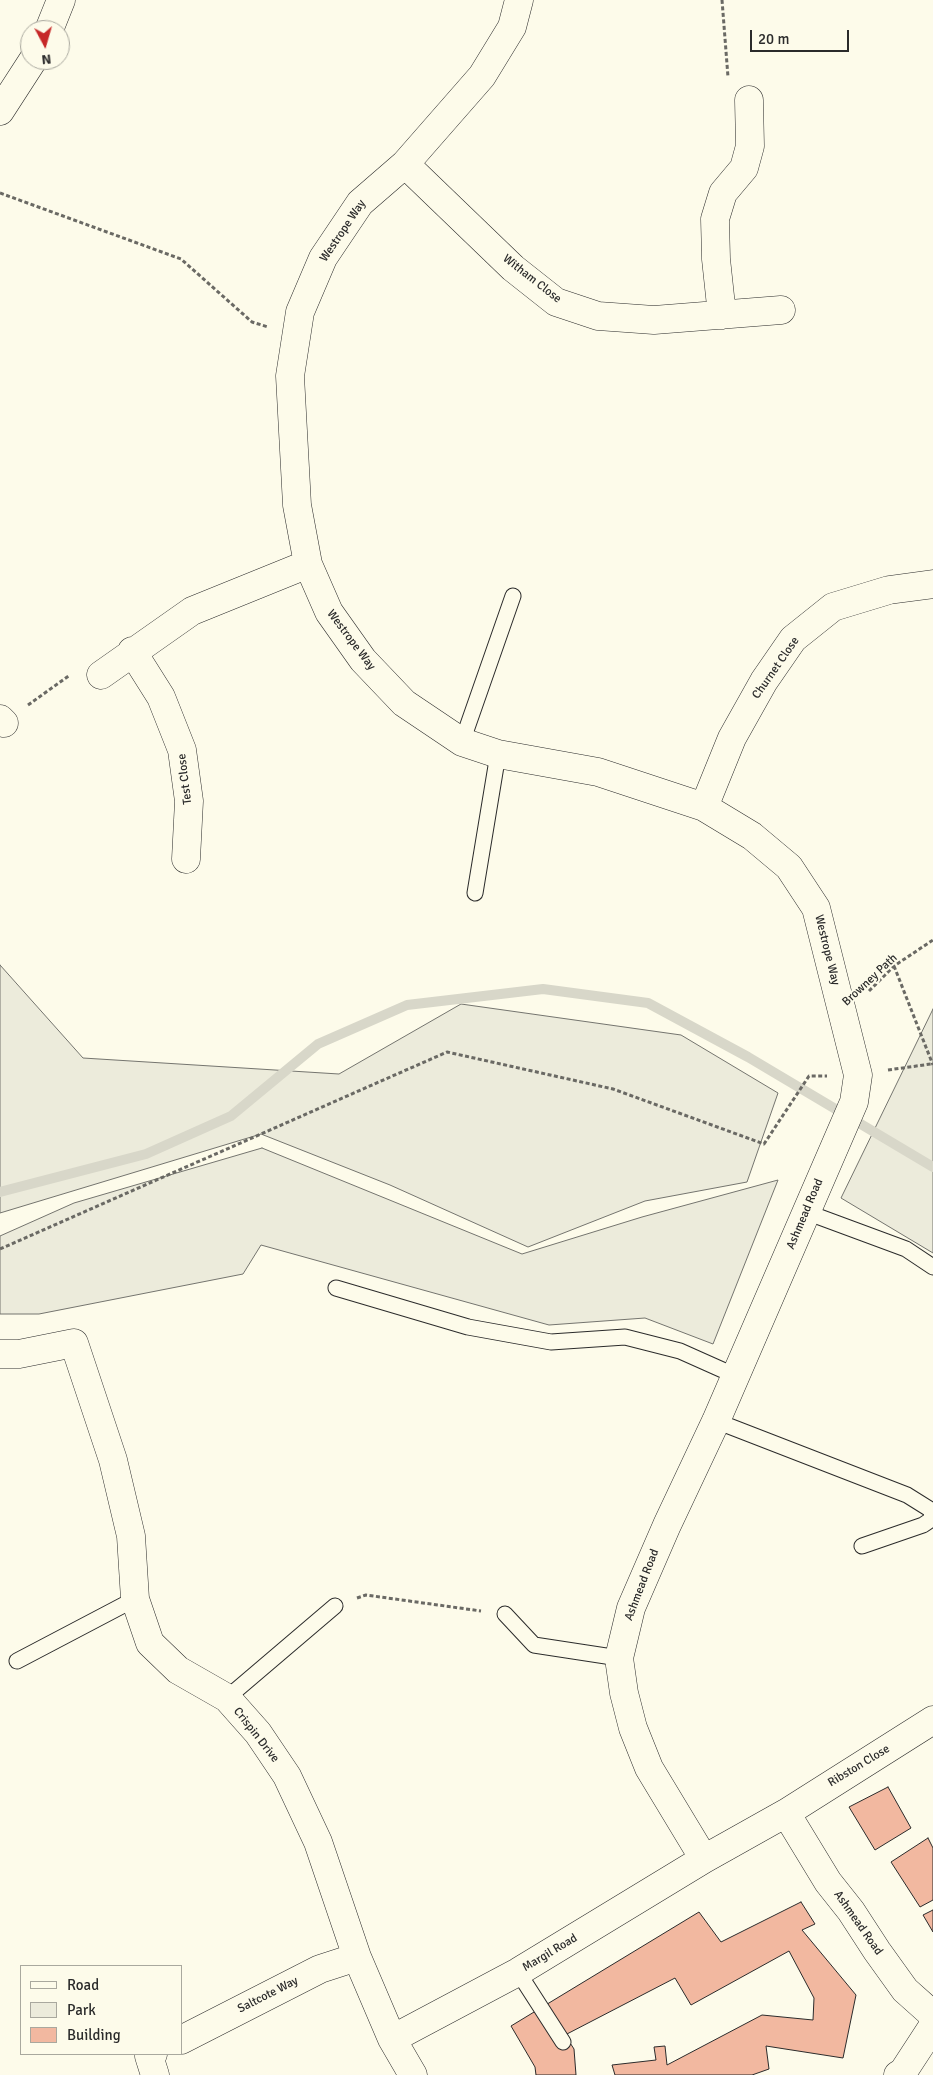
<!DOCTYPE html>
<style>
body{margin:0}
#map{position:relative;width:933px;height:2075px;overflow:hidden;background:#fdfbea;font-family:Signika,sans-serif}
canvas{display:block}
.legend{position:absolute;left:20px;top:1965px;width:162px;height:90px;box-sizing:border-box;background:#fdfbea;border:1px solid #a9a89e;margin:0;padding:6px 9px;list-style:none;font-size:15px;color:#2b2b2b}
.legend li{display:flex;align-items:center;gap:10px;height:25px}
.legend b{width:25px;border:1px solid #a9a89e}
.north{position:absolute;left:20px;top:20px;width:50px;height:50px;box-sizing:border-box;background:#fdfbea;border:1px solid #a9a89e;border-radius:50%;rotate:174deg;font-size:14px;font-weight:700;line-height:20px;text-align:center;color:#2b2b2b}
.north::after{content:'';display:block;margin:auto;width:18px;height:22px;background:#c62828;clip-path:polygon(50% 0,100% 100%,50% 72%,0 100%)}
.scale{position:absolute;left:750px;top:30px;width:99px;height:22px;box-sizing:border-box;border:2px solid #2b2b2b;border-top:0;padding-left:6px;font-size:15px;line-height:18px;white-space:nowrap;color:#2b2b2b;-webkit-text-stroke:4px #fdfbea;paint-order:stroke}
</style>
<div id="map">
<canvas width="933" height="2075"></canvas>
<ul class="legend">
<li><b style="height:6px;background:#fdfbea"></b>Road</li>
<li><b style="height:14px;background:#ecebdb"></b>Park</li>
<li><b style="height:14px;background:#f2b8a0"></b>Building</li>
</ul>
<div class="north">N</div>
<div class="scale">20 m</div>
</div>
<script>
const ctx = document.querySelector('canvas').getContext('2d');
ctx.lineJoin = 'round';
function fill(path, color) {
  ctx.fillStyle = color;
  ctx.fill(path, 'evenodd');
}
function poly(rows) {
  const path = new Path2D();
  for (const r of rows) {
    path.moveTo(r[0], r[1]);
    for (let i = 2; i < r.length; i += 2) path.lineTo(r[i], r[i + 1]);
  }
  return path;
}
function stroke(path, color, width, dash) {
  ctx.strokeStyle = color;
  ctx.lineWidth = width;
  ctx.lineCap = dash ? 'butt' : 'round';
  ctx.setLineDash(dash || []);
  ctx.stroke(path);
}
function drawText(font, color, halo, rows, align = 'center') {
  ctx.font = font + ' Signika,sans-serif';
  ctx.lineWidth = 4;
  ctx.setLineDash([]);
  ctx.textBaseline = 'middle';
  ctx.strokeStyle = halo;
  ctx.fillStyle = color;
  for (const [text, x, y, turn = 0] of rows) {
    ctx.save();
    ctx.translate(x, y);
    ctx.rotate((+turn || 0) * Math.PI / 180);
    ctx.textAlign = isNaN(turn) ? turn : align;
    if (halo) ctx.strokeText(text, 0, 0);
    ctx.fillText(text, 0, 0);
    ctx.restore();
  }
}
const green = poly([
 [0,965,83,1058,339,1074,461,1004,681,1035,778,1093,747,1182,645,1201,528,1247,390,1185,261,1134,0,1213,0,965],
 [933,1009,933,1253,841,1198,933,1009],
 [262,1148,522,1254,642,1217,778,1180,713,1344,645,1318,549,1325,261,1245,243,1274,39,1314,0,1314,0,1236,74,1203,262,1148]
]);
fill(green, '#ecebdb');
stroke(green, '#74746e', 1);
stroke(poly([
 [0,1192,146,1154,231,1116,318,1044,407,1005,543,989,648,1003,748,1057,933,1167]
]), '#d8d7c9', 10);
const building = poly([
 [888,1787,911,1828,875,1850,849,1807,888,1787],
 [928,1838,933,1848,933,1900,920,1907,891,1862,928,1838],
 [801,1902,815,1924,802,1930,856,1995,843,2058,766,2046,769,2069,752,2075,615,2075,612,2065,656,2060,654,2047,665,2046,667,2065,762,2015,813,2020,814,1998,789,1951,691,2005,675,1978,565,2035,574,2049,576,2075,536,2075,535,2067,511,2026,699,1912,721,1942,801,1902],
 [933,1910,933,1932,923,1915,933,1910]
]);
fill(building, '#f2b8a0');
stroke(building, '#2b2b2b', 1);
const lane = poly([
 [462,742,513,596],
 [475,893,498,754],
 [806,1212,906,1249,933,1267],
 [336,1288,468,1327,551,1342,625,1337,680,1351,736,1376],
 [716,1421,907,1495,931,1510,932,1519,923,1525,862,1546],
 [505,1614,534,1645,619,1658],
 [17,1661,135,1599],
 [227,1698,335,1606],
 [518,1972,563,2042]
]);
const street = poly([
 [519,0,512,27,482,76,405,164,360,203,323,258,300,312,290,376,297,505,308,564,329,612,363,660,404,703,462,742,498,754,598,772,704,807,752,836,789,867,816,908,858,1075,854,1102,716,1421,667,1525,631,1608,619,1658,624,1693,633,1728,649,1768,704,1859],
 [49,30,61,0],
 [0,111,33,60],
 [405,164,513,268,556,302,598,316,654,320,781,310],
 [722,315,716,259,715,219,723,193,744,168,750,146,749,100],
 [132,651,161,697,182,750,189,801,186,859],
 [101,675,192,611,308,564],
 [0,719,4,723],
 [704,807,732,738,764,681,793,639,833,607,889,590,933,584],
 [0,1354,19,1354,74,1343,113,1460,131,1536,135,1599,150,1643,178,1670,227,1698,258,1733,287,1776,318,1842,357,1957,392,2039,413,2075],
 [786,1813,828,1882,851,1911,877,1951,905,1990,933,2015],
 [392,2039,518,1972,704,1859,786,1813,933,1720],
 [181,2040,320,1969,357,1957],
 [153,2054,149,2056,155,2075],
 [898,2075,903,2072,933,2026]
]);
stroke(lane, '#2b2b2b', 17);
stroke(street, '#2b2b2b', 29);
stroke(poly([
 [722,0,728,77],
 [0,193,181,259,252,322,268,327],
 [28,705,70,675],
 [894,966,933,1065],
 [869,991,894,966,933,940],
 [888,1070,931,1064],
 [0,1249,447,1052,613,1089,764,1144,809,1076,827,1076],
 [357,1598,366,1595,481,1611]
]), '#6a6964', 3, [4, 2.5]);
stroke(lane, '#fdfbea', 15);
stroke(street, '#fdfbea', 28);
drawText('12px', '#2b2b2b', '#fdfbea', [
 ["Westrope Way",343,231,-56],
 ["Witham Close",532,279,38],
 ["Westrope Way",351,640,53],
 ["Churnet Close",776,668,-55],
 ["Test Close",185,779,-97],
 ["Westrope Way",827,950,76],
 ["Browney Path",870,980,-43],
 ["Ashmead Road",805,1214,-67],
 ["Ashmead Road",642,1585,-69],
 ["Crispin Drive",256,1735,52],
 ["Ribston Close",859,1766,-31],
 ["Ashmead Road",858,1923,55],
 ["Margil Road",550,1953,-31],
 ["Saltcote Way",268,1995,-27]
]);
</script>
